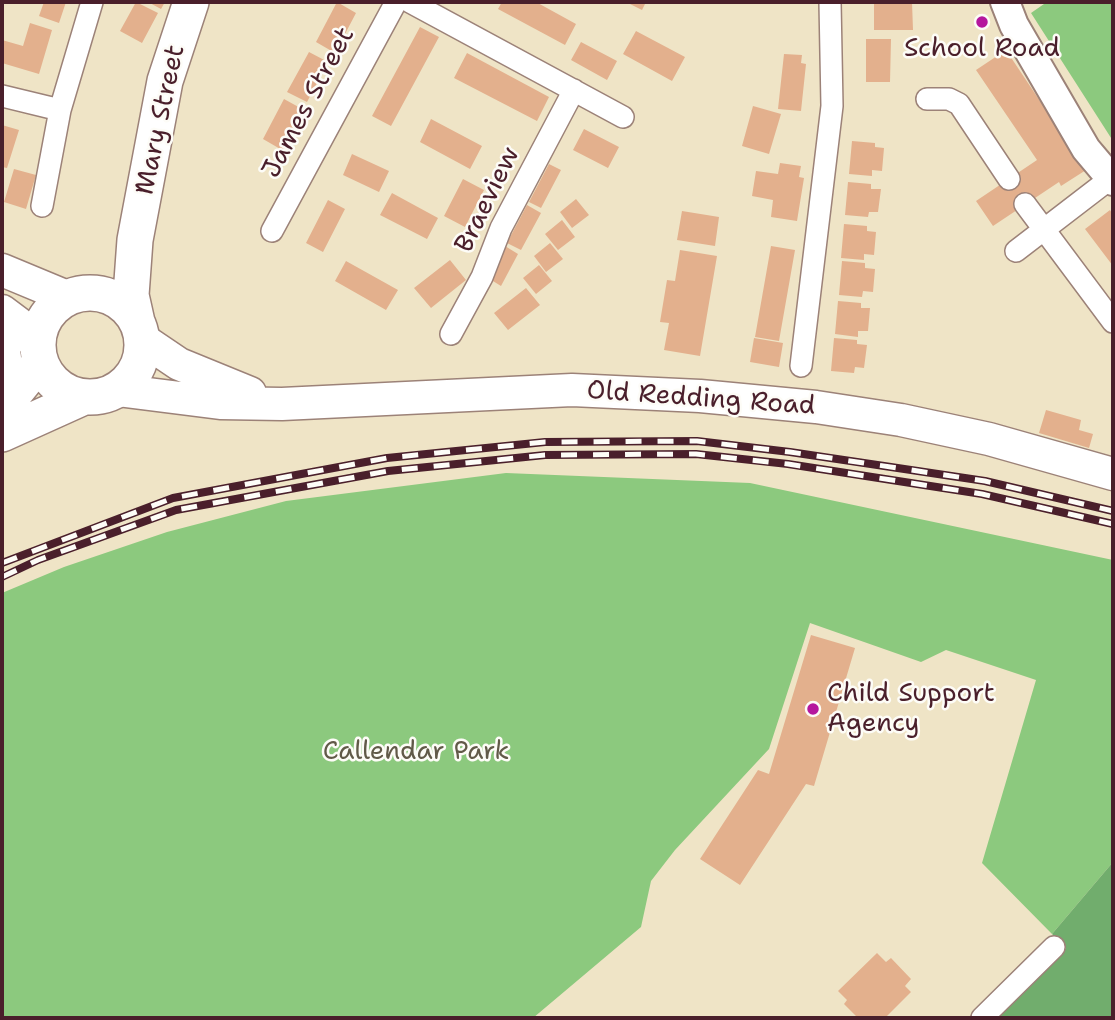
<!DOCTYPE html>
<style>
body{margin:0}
#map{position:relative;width:1115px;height:1020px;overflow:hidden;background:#efe4c6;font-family:"Shantell Sans",sans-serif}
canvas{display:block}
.frame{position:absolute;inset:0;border:4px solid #4a1f2b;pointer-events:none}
</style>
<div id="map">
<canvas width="1115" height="1020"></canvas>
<div class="frame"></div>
</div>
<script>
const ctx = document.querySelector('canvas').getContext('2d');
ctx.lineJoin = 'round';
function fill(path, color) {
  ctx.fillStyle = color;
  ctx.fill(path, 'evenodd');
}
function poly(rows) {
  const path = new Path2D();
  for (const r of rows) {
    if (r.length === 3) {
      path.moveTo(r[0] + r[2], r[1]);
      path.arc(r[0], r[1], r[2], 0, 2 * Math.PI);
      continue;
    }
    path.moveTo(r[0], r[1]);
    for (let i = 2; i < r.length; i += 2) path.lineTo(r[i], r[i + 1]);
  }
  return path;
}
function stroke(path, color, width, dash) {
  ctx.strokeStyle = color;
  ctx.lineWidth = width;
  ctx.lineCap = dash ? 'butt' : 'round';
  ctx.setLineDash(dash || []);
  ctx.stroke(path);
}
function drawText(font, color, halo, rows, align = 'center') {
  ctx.font = font + ' "Shantell Sans",sans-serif';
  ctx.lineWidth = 5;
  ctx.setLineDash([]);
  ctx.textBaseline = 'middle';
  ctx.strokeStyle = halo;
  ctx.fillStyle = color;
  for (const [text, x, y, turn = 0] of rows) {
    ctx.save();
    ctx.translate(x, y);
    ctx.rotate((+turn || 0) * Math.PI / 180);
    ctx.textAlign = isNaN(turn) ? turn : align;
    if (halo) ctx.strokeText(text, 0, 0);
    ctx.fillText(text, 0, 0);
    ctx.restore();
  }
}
fill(poly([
 [1077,2,1113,2,1113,141,1031,13,1044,4],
 [506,473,750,483,1113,560,1113,862,1052,934,982,863,1036,680,946,650,921,662,810,623,769,749,675,850,651,881,641,927,533,1018,2,1018,2,593,64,567,167,532,286,501]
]), '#8cc97e');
fill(poly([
 [1113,862,1113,1018,997,1018,1066,948,1052,934]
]), '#71ad6d');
fill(poly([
 [44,2,66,2,59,23,39,16],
 [136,2,158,13,142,43,120,31],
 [148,2,165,2,161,9],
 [337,2,356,13,335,53,316,42],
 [502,2,536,2,576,24,565,45,498,9],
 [626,2,646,2,642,10],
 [874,2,912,2,913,30,874,30],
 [30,23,52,30,39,74,2,63,2,40,23,46],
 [420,27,439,37,391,126,372,116],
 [636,31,685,57,672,81,623,54],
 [866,39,891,39,890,82,866,82],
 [581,42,617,61,607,80,571,60],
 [1006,50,1086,170,1061,186,1059,182,993,226,976,201,1037,160,976,70],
 [309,52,328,62,307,102,287,92],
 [467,53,549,97,537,121,454,78],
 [784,54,802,55,801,63,806,64,801,111,778,109],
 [284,99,304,110,282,150,263,139],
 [753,106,781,114,769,154,742,146],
 [431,119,482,146,470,169,420,142],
 [2,125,19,130,7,168,2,167],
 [584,129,619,147,608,168,573,150],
 [852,141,875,143,875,147,884,148,882,171,872,170,872,176,849,174],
 [352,154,389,171,379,192,343,175],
 [780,163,801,166,799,177,804,178,797,221,771,217,773,200,752,196,756,171,778,174],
 [549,164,561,170,541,208,529,202],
 [14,169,36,175,26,209,4,202],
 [463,179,484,190,465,227,444,216],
 [848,182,871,184,871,189,881,189,878,212,869,212,868,217,845,215],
 [392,193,438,218,427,239,380,215],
 [576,199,589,215,572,228,560,212],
 [328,200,345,209,323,252,306,243],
 [527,205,541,213,521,250,507,243],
 [1110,210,1113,215,1113,266,1085,229],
 [682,211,719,217,715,246,677,240],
 [562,220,575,237,558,250,545,234],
 [844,224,867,226,867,231,876,232,874,255,864,254,864,260,841,258],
 [550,243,563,259,546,272,534,256],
 [505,246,518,254,501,286,488,278],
 [771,246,795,250,779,341,755,337],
 [680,250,717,256,700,356,664,350,669,323,660,322,667,280,675,281],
 [450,260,466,280,431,308,414,288],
 [346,261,398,290,386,310,335,281],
 [842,261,865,263,865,268,875,269,873,292,863,291,862,297,839,295],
 [539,265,552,281,536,294,523,278],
 [526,288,540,305,508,330,494,313],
 [838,301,861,303,861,308,870,308,868,331,858,331,858,337,835,334],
 [754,338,783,343,779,367,750,362],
 [834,338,857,340,857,344,867,345,864,368,855,367,854,373,831,371],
 [1046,410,1081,420,1079,430,1093,434,1089,448,1039,433],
 [811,635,855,648,814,786,806,784,740,885,700,859,758,770,769,774],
 [877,953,886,962,891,958,911,979,905,986,911,992,885,1018,858,1018,844,1004,847,1000,838,991]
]), '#e3b08d');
const minor = poly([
 [410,2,623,117],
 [2,96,60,110],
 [927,99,949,99,959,104,1009,179],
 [1025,204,1113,322],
 [42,206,60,110,92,2],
 [272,231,396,2],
 [1016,251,1111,178],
 [451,334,482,277,501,228,574,90],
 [801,366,832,106,830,2],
 [982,1018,1054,947]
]);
const tertiary = poly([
 [1005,2,1014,25,1086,149,1113,181]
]);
const secondary = poly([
 [2,270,67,297],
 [2,311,18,323,37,346],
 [142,339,179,364,250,393],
 [2,340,5,358,2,366],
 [117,390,220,403,282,404,572,390,700,396,816,407,901,420,989,439,1113,474]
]);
const primary = poly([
 [90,345,52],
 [137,322,131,295,135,240,165,81,191,2],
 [2,409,40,362],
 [2,434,84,397]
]);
stroke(minor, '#9c8278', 24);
stroke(tertiary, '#9c8278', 32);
stroke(secondary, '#9c8278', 35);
stroke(primary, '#9c8278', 38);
stroke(minor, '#fff', 21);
stroke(tertiary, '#fff', 28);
stroke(secondary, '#fff', 32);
stroke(primary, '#fff', 35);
const rail = poly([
 [2,563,173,498,387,458,545,442,697,441,790,452,985,481,1113,511],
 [2,577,38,560,176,510,388,471,545,455,696,454,788,464,982,494,1113,524]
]);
stroke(rail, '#4a1f2b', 8);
stroke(rail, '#fdfcf7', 5, [16]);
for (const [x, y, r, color] of [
 [982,22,7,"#b5179e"],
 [813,709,7,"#b5179e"]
]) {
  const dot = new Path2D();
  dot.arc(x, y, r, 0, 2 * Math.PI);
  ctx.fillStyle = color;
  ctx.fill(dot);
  stroke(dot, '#fdfcf7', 2.5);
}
drawText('26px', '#4a1f2b', '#fdfcf7', [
 ["School Road",982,49],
 ["Child Support",827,694,"left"],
 ["Agency",827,724,"left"]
]);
drawText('26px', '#4a1f2b', '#fdfcf7', [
 ["James Street",309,103,-62],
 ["Mary Street",161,120,-78],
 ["Braeview",488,200,-64],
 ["Old Redding Road",701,399,4]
]);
drawText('26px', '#615a48', '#fdfcf7', [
 ["Callendar Park",416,752]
]);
</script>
